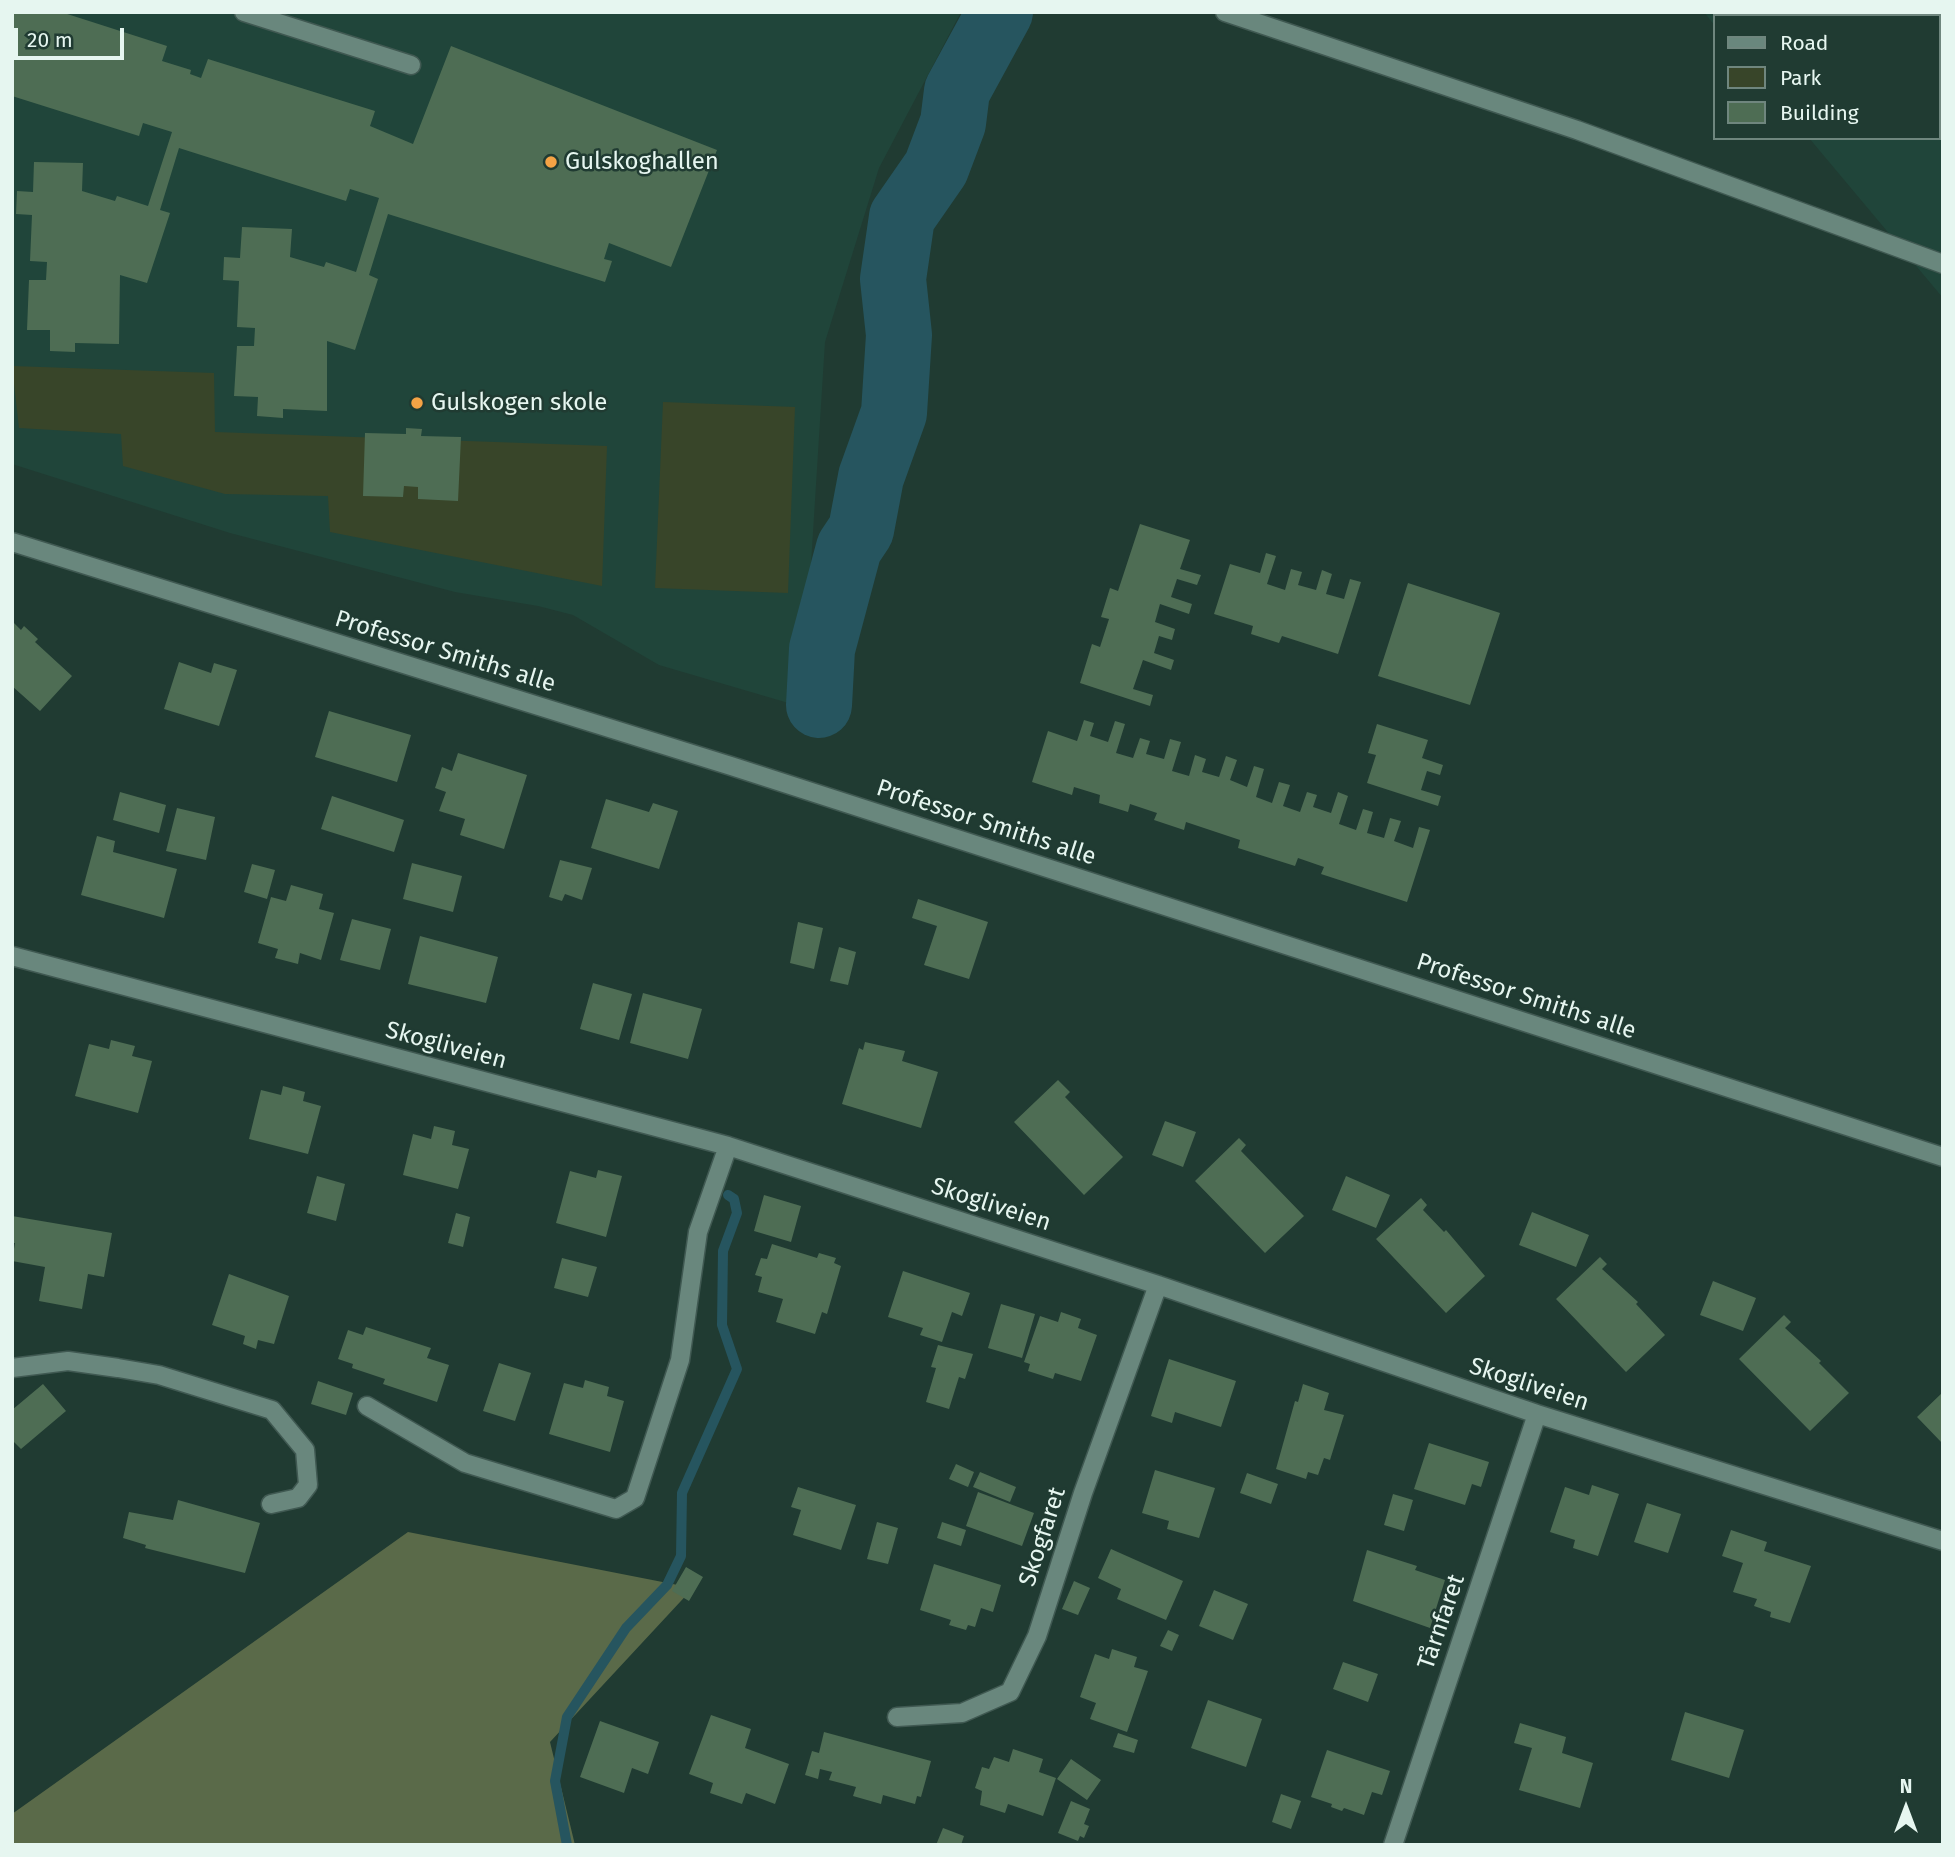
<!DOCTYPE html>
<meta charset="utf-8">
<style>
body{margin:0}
#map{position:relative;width:1955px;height:1857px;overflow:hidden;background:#203b32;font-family:"Fira Sans",sans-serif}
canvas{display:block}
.frame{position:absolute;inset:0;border:14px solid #e6f6f0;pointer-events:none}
.legend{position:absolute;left:1713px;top:14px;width:228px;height:126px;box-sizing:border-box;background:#203b32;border:2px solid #6f867e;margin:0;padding:9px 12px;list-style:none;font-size:21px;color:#e6f6f0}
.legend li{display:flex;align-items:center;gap:14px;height:35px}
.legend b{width:35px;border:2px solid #6f867e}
.north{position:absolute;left:1871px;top:1773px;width:70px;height:70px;-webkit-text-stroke:5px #203b32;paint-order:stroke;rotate:0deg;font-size:19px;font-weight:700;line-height:28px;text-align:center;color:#e6f6f0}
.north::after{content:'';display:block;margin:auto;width:24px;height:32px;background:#e6f6f0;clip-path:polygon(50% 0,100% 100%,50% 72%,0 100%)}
.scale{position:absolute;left:14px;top:28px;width:110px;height:32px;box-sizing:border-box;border:4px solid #e6f6f0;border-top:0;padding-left:9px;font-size:21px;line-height:24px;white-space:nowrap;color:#e6f6f0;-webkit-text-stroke:5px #203b32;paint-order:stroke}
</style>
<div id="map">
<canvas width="1955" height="1857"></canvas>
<div class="frame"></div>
<ul class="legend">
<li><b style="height:9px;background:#69877d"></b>Road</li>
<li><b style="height:19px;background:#384529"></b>Park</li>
<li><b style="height:19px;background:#4e6d54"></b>Building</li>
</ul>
<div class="north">N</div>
<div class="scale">20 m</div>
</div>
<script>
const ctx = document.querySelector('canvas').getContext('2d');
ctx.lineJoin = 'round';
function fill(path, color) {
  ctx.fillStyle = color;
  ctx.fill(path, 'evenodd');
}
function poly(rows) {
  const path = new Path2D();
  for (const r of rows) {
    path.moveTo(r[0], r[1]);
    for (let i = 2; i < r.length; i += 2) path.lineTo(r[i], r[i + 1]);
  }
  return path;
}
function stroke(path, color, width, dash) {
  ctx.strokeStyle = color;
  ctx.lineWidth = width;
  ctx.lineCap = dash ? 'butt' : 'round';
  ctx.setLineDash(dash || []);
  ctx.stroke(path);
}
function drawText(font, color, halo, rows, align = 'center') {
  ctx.font = font + ' "Fira Sans",sans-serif';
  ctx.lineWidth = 5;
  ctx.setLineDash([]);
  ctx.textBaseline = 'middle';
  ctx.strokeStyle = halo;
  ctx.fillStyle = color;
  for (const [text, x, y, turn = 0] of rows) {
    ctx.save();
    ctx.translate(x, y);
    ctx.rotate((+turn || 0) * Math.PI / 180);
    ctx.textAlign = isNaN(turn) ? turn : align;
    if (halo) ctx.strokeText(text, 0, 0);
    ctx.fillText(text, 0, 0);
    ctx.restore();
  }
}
fill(poly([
 [12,12,961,12,879,168,825,342,802,707,659,665,573,615,538,606,455,592,230,533,12,464],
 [1704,12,1943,12,1943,298,1809,138,1939,138,1939,16,1715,16,1715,26]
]), '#20453a');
fill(poly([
 [12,366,214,373,215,432,607,446,602,586,330,532,328,496,225,494,123,466,121,434,19,428],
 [663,402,795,407,788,593,655,588]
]), '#384529');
fill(poly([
 [408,1532,693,1588,550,1742,575,1845,12,1845,12,1814]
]), '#5a6a49');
stroke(poly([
 [567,1845,555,1781,567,1717,626,1628,667,1585,681,1556,682,1493,737,1369,722,1325,723,1251,737,1213,734,1199,728,1195]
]), '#26555f', 10);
stroke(poly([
 [819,705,822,649,849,548,861,530,871,477,894,413,899,335,893,279,902,217,936,168,953,123,957,91,1000,12]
]), '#26555f', 66);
fill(poly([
 [12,12,61,12,167,46,162,61,191,70,190,74,201,78,208,59,375,111,370,126,413,144,451,46,717,150,671,267,609,243,604,259,612,261,605,282,388,214,369,275,378,279,355,350,327,341,327,411,283,409,283,418,257,416,258,397,234,396,237,346,254,346,255,328,237,327,239,281,223,280,224,257,240,258,242,227,292,229,290,257,324,267,326,262,356,272,379,198,350,189,346,201,179,148,160,210,170,213,147,283,120,275,119,344,75,343,75,352,50,351,50,330,27,330,29,280,46,280,47,262,30,261,32,215,16,214,17,191,33,192,34,162,83,163,82,191,115,201,117,196,148,206,172,132,143,123,139,136,12,96],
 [406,428,422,429,421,436,461,437,458,501,418,499,418,487,404,486,403,497,363,496,365,433,406,434],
 [1140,524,1190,540,1180,569,1201,575,1197,585,1177,579,1171,597,1192,604,1189,614,1160,604,1155,622,1175,629,1172,640,1159,636,1154,653,1174,660,1171,670,1143,660,1133,689,1153,695,1150,706,1080,683,1092,644,1100,647,1109,619,1101,617,1110,588,1118,591],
 [1266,553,1276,556,1267,584,1285,590,1291,569,1302,572,1298,585,1316,590,1322,570,1332,574,1326,594,1344,599,1350,579,1361,582,1338,654,1282,636,1279,643,1251,634,1253,626,1214,614,1230,564,1260,573],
 [1408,583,1500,613,1470,705,1378,676],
 [12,621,21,630,24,626,38,639,35,642,72,676,40,711,12,686],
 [179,662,211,673,214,663,237,670,219,726,164,709],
 [329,711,411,735,397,782,315,757],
 [1084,720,1094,723,1090,736,1108,742,1115,721,1125,724,1116,753,1133,758,1140,738,1150,741,1146,754,1164,759,1170,739,1181,742,1172,771,1189,776,1195,755,1206,759,1202,772,1219,777,1226,756,1237,760,1230,780,1247,787,1254,766,1264,769,1256,797,1272,803,1279,782,1290,785,1283,806,1300,812,1307,792,1317,795,1313,807,1331,813,1338,792,1348,796,1339,824,1356,830,1363,809,1373,812,1367,833,1384,838,1390,818,1401,821,1394,841,1413,848,1419,827,1430,830,1407,902,1321,874,1324,867,1298,858,1295,866,1238,848,1240,840,1186,822,1184,830,1154,820,1157,813,1130,804,1128,812,1099,803,1100,795,1074,787,1072,795,1032,782,1048,731,1077,741],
 [1377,724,1428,740,1422,758,1443,765,1440,775,1427,771,1421,790,1441,796,1438,806,1367,783,1376,755,1368,753],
 [458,753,527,775,504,849,460,835,465,819,439,811,446,792,435,788,442,767,452,771],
 [120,792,166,805,159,833,113,820],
 [332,796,404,820,394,852,321,829],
 [606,799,649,812,653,803,678,811,659,869,591,848],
 [177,808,215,817,206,860,166,851],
 [97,836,115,841,113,852,177,869,164,918,81,895],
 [560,860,592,868,582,900,565,894,562,901,549,897],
 [412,863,462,876,453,912,403,899],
 [252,864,275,870,267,899,244,892],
 [291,885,323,894,319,909,334,913,321,960,300,953,298,964,275,958,278,949,258,943,271,897,286,901],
 [918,899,988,922,969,979,924,965,937,926,912,918],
 [352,919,391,929,380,970,340,960],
 [798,922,823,928,814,969,790,963],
 [420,936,498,957,486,1003,408,984],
 [839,947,856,952,848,985,830,981],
 [593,983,632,994,619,1040,580,1029],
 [643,993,702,1009,688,1059,630,1043],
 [111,1040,135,1046,132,1056,152,1061,138,1113,75,1096,89,1044,109,1049],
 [865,1042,905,1051,902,1061,938,1072,921,1128,842,1104,859,1048,863,1050],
 [1058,1080,1070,1092,1065,1097,1123,1157,1084,1195,1014,1122],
 [283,1086,305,1092,303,1101,321,1106,308,1154,249,1139,261,1090,281,1095],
 [1165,1121,1196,1132,1183,1167,1152,1155],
 [434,1126,455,1131,452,1145,469,1149,458,1189,403,1175,413,1134,431,1139],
 [1239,1138,1246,1145,1241,1151,1304,1216,1265,1253,1195,1181],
 [598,1170,622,1176,606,1237,556,1223,570,1171,596,1178],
 [317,1176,345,1184,336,1221,307,1213],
 [1346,1176,1390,1195,1376,1228,1332,1210],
 [764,1195,801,1206,791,1242,754,1231],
 [1421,1198,1427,1205,1423,1210,1444,1232,1446,1230,1485,1276,1446,1313,1376,1239],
 [1532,1212,1589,1235,1576,1267,1519,1245],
 [456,1213,470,1217,463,1247,448,1243],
 [12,1216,112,1233,104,1277,88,1274,82,1309,39,1301,45,1267,12,1261,15,1243,12,1243],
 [772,1244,817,1258,819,1253,836,1258,834,1263,841,1266,827,1314,822,1312,815,1334,776,1322,783,1299,758,1292,762,1277,755,1275,761,1258,767,1259],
 [1600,1257,1607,1264,1602,1269,1638,1302,1636,1304,1665,1335,1626,1372,1556,1299],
 [562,1258,597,1267,588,1297,554,1288],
 [903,1271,970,1293,962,1316,952,1312,942,1342,920,1335,923,1328,888,1317],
 [229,1274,289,1296,274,1344,258,1340,256,1349,243,1344,245,1336,212,1325],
 [1713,1281,1756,1298,1743,1331,1700,1315],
 [1001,1304,1035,1314,1022,1358,988,1348],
 [1061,1312,1081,1319,1078,1328,1097,1335,1081,1381,1055,1373,1053,1379,1028,1371,1030,1364,1024,1362,1040,1316,1058,1322],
 [1784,1315,1791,1322,1785,1328,1821,1361,1819,1363,1849,1393,1810,1431,1739,1359],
 [366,1327,431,1348,427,1358,449,1365,437,1402,383,1384,385,1379,352,1368,353,1364,338,1359,348,1330,363,1335],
 [938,1345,973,1354,965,1379,959,1377,949,1409,926,1402,936,1368,931,1367],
 [1169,1359,1236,1381,1221,1427,1175,1412,1172,1423,1151,1416],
 [499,1363,531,1373,515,1421,483,1411],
 [585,1380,609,1387,607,1396,624,1401,610,1452,549,1434,564,1383,583,1388],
 [318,1381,353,1393,346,1415,311,1404],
 [43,1384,66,1411,21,1449,12,1440,12,1410],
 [1303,1384,1329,1393,1324,1410,1344,1415,1330,1460,1324,1458,1318,1475,1308,1472,1306,1479,1276,1469,1295,1401,1298,1402],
 [1943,1392,1943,1444,1917,1417],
 [1429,1443,1489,1462,1481,1487,1472,1484,1465,1505,1414,1489],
 [956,1464,974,1472,968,1487,949,1479],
 [1155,1470,1215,1488,1199,1538,1167,1529,1169,1521,1142,1513],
 [980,1472,1016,1487,1010,1502,973,1487],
 [1247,1473,1278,1484,1271,1504,1240,1493],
 [1592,1485,1619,1494,1598,1556,1573,1548,1575,1540,1550,1532,1565,1487,1589,1495],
 [798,1487,856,1505,841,1550,793,1535,801,1510,791,1507],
 [978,1492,1034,1513,1022,1546,966,1526],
 [1393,1494,1413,1500,1404,1531,1384,1525],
 [178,1500,260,1523,245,1573,145,1548,146,1545,123,1538,129,1512,173,1520],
 [1647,1503,1681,1514,1668,1553,1634,1542],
 [877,1522,898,1528,888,1564,867,1559],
 [942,1522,966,1530,961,1546,937,1538],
 [1731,1530,1767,1542,1764,1551,1811,1566,1790,1623,1770,1617,1771,1612,1754,1606,1757,1599,1733,1592,1743,1563,1722,1556],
 [1111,1549,1183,1581,1166,1620,1117,1599,1121,1589,1098,1578],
 [1367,1550,1417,1566,1415,1570,1445,1580,1430,1628,1353,1601],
 [934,1564,1001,1585,993,1612,981,1608,975,1627,968,1625,966,1630,949,1625,951,1620,920,1610],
 [686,1567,703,1577,689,1601,672,1591],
 [1074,1581,1090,1588,1078,1615,1062,1609],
 [1214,1590,1248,1604,1233,1640,1199,1626],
 [1168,1630,1179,1635,1172,1651,1160,1646],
 [1112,1649,1137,1657,1134,1667,1148,1671,1127,1732,1090,1719,1096,1703,1080,1697,1095,1654,1109,1659],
 [1343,1662,1378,1674,1368,1702,1333,1689],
 [1208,1700,1262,1719,1246,1767,1191,1748],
 [1685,1712,1744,1730,1729,1778,1671,1760],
 [711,1715,751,1729,745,1748,789,1764,775,1804,746,1793,742,1804,710,1793,713,1783,689,1774],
 [600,1721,659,1742,648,1774,632,1768,624,1793,580,1777],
 [1520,1723,1566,1737,1562,1753,1593,1763,1580,1808,1519,1790,1532,1748,1514,1743],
 [824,1732,931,1761,921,1797,917,1796,915,1804,883,1795,881,1804,853,1796,856,1787,829,1780,832,1772,820,1769,818,1779,805,1775,812,1751,819,1753],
 [1118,1733,1138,1740,1134,1753,1113,1747],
 [1013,1749,1043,1759,1039,1772,1056,1778,1043,1816,1008,1804,1005,1813,980,1805,982,1791,975,1788,982,1767,989,1769,994,1757,1009,1762],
 [1327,1750,1390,1771,1382,1795,1372,1792,1364,1815,1344,1808,1342,1811,1331,1807,1332,1804,1311,1797],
 [1071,1759,1101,1780,1087,1800,1057,1779],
 [1281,1794,1301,1801,1291,1829,1272,1822],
 [1071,1801,1090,1809,1084,1824,1089,1826,1084,1838,1080,1836,1078,1841,1058,1833],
 [943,1828,964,1836,961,1845,936,1845]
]), '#4e6d54');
const service = poly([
 [244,12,411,65],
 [1225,12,1577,130,1943,264]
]);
const minor = poly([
 [12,542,731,766,1943,1157],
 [12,956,728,1146,1158,1285,1537,1414,1943,1541],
 [12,1368,68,1361,118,1368,159,1375,272,1410,305,1450,308,1485,298,1498,271,1504],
 [367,1406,465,1463,616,1509,635,1498,680,1360,698,1232,728,1146],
 [897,1717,962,1713,1010,1692,1037,1636,1083,1493,1158,1285],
 [1393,1845,1537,1414]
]);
stroke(service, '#405952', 21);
stroke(minor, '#405952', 21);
stroke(service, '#69877d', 18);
stroke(minor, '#69877d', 18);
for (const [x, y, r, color] of [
 [551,162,7,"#f5a345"],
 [417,403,7,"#f5a345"]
]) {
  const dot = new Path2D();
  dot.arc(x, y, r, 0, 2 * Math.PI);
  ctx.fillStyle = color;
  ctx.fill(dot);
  stroke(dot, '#203b32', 2.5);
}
drawText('24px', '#e6f6f0', '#203b32', [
 ["Gulskoghallen",565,162],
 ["Gulskogen skole",431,403]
], 'left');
drawText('24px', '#e6f6f0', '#203b32', [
 ["Professor Smiths alle",445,652,17],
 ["Professor Smiths alle",986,823,18],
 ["Professor Smiths alle",1526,997,18],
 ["Skogliveien",446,1046,15],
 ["Skogliveien",991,1205,18],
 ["Skogliveien",1529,1385,18],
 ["Skogfaret",1043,1537,-72],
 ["Tårnfaret",1442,1622,-71]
]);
</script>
